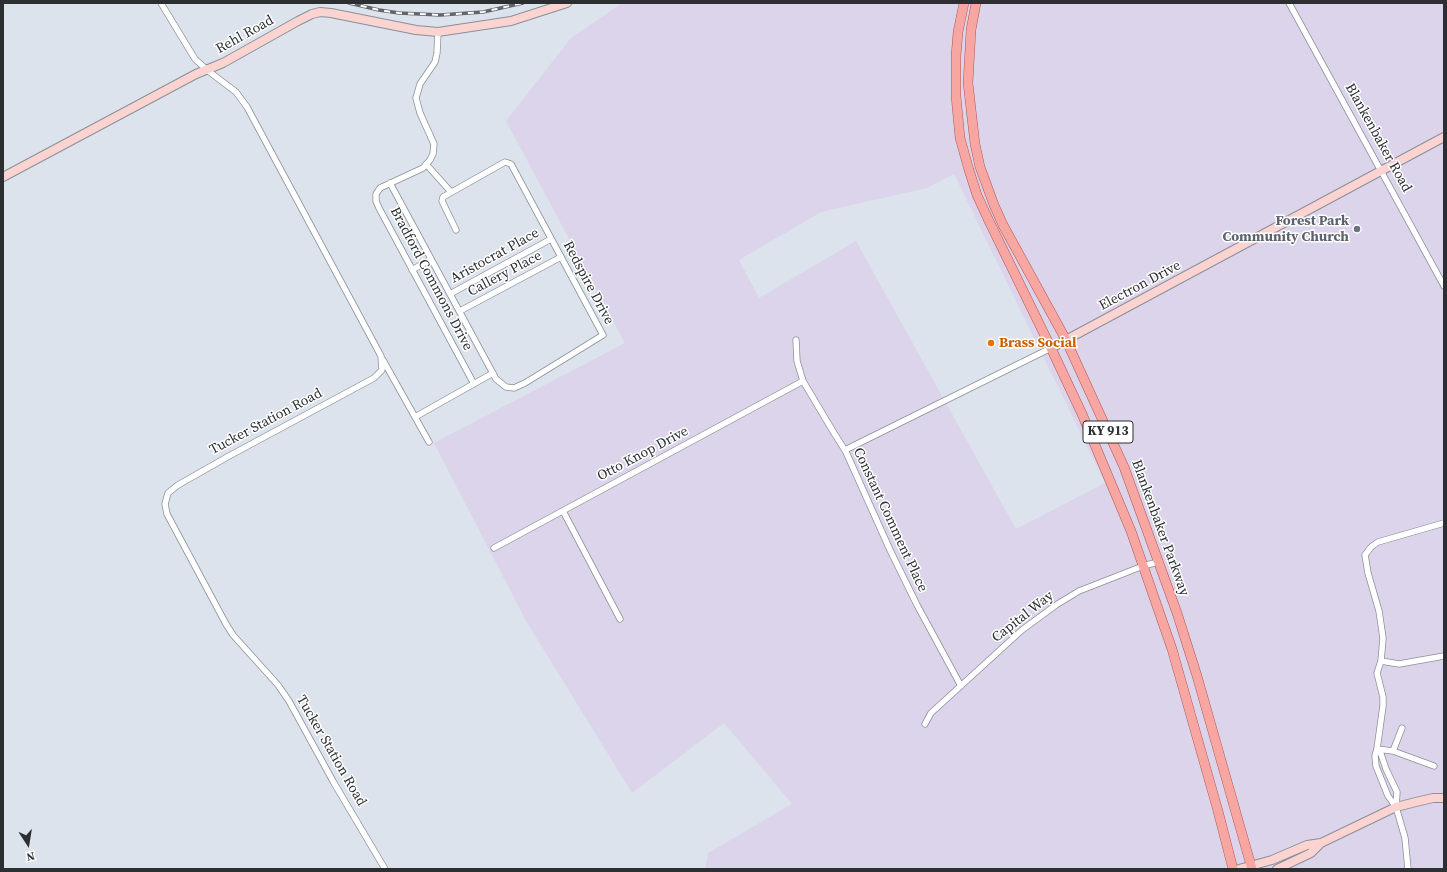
<!DOCTYPE html>
<style>
body{margin:0}
#map{position:relative;width:1447px;height:872px;overflow:hidden;background:#dce3ec;font-family:"Source Serif 4",serif}
canvas{display:block}
.frame{position:absolute;inset:0;border:4px solid #2c2f32;pointer-events:none}
.north{position:absolute;left:8px;top:824px;width:40px;height:40px;-webkit-text-stroke:3px #fff;paint-order:stroke;rotate:168deg;font-size:11px;font-weight:700;line-height:16px;text-align:center;color:#2c2f32}
.north::after{content:'';display:block;margin:auto;width:14px;height:18px;background:#2c2f32;clip-path:polygon(50% 0,100% 100%,50% 72%,0 100%)}
</style>
<div id="map">
<canvas width="1447" height="872"></canvas>
<div class="frame"></div>
<div class="north">N</div>
</div>
<script>
const ctx = document.querySelector('canvas').getContext('2d');
ctx.lineJoin = 'round';
function fill(path, color) {
  ctx.fillStyle = color;
  ctx.fill(path, 'evenodd');
}
function poly(rows) {
  const path = new Path2D();
  for (const r of rows) {
    path.moveTo(r[0], r[1]);
    for (let i = 2; i < r.length; i += 2) path.lineTo(r[i], r[i + 1]);
  }
  return path;
}
function stroke(path, color, width, dash) {
  ctx.strokeStyle = color;
  ctx.lineWidth = width;
  ctx.lineCap = dash ? 'butt' : 'round';
  ctx.setLineDash(dash || []);
  ctx.stroke(path);
}
function drawText(font, color, halo, rows, align = 'center') {
  ctx.font = font + ' "Source Serif 4",serif';
  ctx.lineWidth = 3;
  ctx.setLineDash([]);
  ctx.textBaseline = 'middle';
  ctx.strokeStyle = halo;
  ctx.fillStyle = color;
  for (const [text, x, y, turn = 0] of rows) {
    ctx.save();
    ctx.translate(x, y);
    ctx.rotate((+turn || 0) * Math.PI / 180);
    ctx.textAlign = isNaN(turn) ? turn : align;
    if (halo) ctx.strokeText(text, 0, 0);
    ctx.fillText(text, 0, 0);
    ctx.restore();
  }
}
fill(poly([
 [622,3,1444,3,1444,869,705,869,708,853,792,804,724,723,632,793,526,621,434,443,625,343,506,121,571,38],
 [954,174,1105,483,1016,529,856,241,759,298,739,260,821,212,927,188]
]), '#dcd4ea');
const street = poly([
 [161,3,195,59,207,70,236,92,247,107,381,356,382,370,374,378,229,456,178,485,168,493,165,504,167,514,226,624,233,635,278,685,289,701,334,783,385,869],
 [1289,3,1444,286],
 [438,32,437,53,435,62,420,84,416,98,420,113,434,144,433,154,430,160,423,168,380,188,376,194,376,201,379,208,474,384],
 [426,164,451,192],
 [390,183,496,379,506,387,514,388,525,383,603,335,511,164,505,162,443,197,442,201,456,230],
 [412,270,431,259],
 [450,294,551,239],
 [460,311,561,257],
 [796,340,797,361,803,381,834,433,846,452,890,550,917,605,961,686],
 [383,360,429,442],
 [415,417,493,373],
 [845,450,1051,348],
 [563,511,620,619],
 [494,548,803,381],
 [1381,661,1399,664,1444,656],
 [925,724,931,713,1022,630,1056,605,1079,591,1143,566,1158,562],
 [1377,749,1381,754,1386,769,1397,792,1396,807],
 [1377,749,1393,751,1402,728],
 [1393,751,1434,766],
 [1408,869,1405,838,1396,807,1388,796,1376,766,1375,756,1377,749,1383,706,1383,697,1377,673,1381,661,1383,638,1379,611,1368,573,1365,555,1371,547,1378,542,1444,523]
]);
const secondary = poly([
 [3,177,196,74,223,63,298,21,312,14,320,12,331,13,416,30,438,32,511,21,567,3],
 [1051,348,1444,137],
 [1239,869,1272,860,1307,845,1321,843,1396,807,1420,801,1433,798,1444,798],
 [1277,869,1311,853,1321,843]
]);
const primary = poly([
 [964,3,958,32,956,56,956,96,960,138,969,170,977,195,988,219,1051,348,1082,414,1131,531,1172,649,1218,811,1233,869],
 [976,3,971,30,968,83,975,144,980,167,994,205,1003,225,1066,340,1124,467,1177,613,1197,676,1252,869]
]);
stroke(street, '#899098', 7);
stroke(secondary, '#899098', 10);
stroke(primary, '#ad5652', 10);
stroke(street, '#fff', 5.5);
stroke(secondary, '#fbd3d0', 8);
stroke(primary, '#f8a6a2', 9);
const rail = poly([
 [349,3,379,10,399,13,440,15,483,12,523,3]
]);
stroke(rail, '#62666b', 3.5);
stroke(rail, '#fff', 2, [6]);
for (const [x, y, r, color] of [
 [1357,229,4,"#6b7280"],
 [991,343,4,"#e8710a"]
]) {
  const dot = new Path2D();
  dot.arc(x, y, r, 0, 2 * Math.PI);
  ctx.fillStyle = color;
  ctx.fill(dot);
  stroke(dot, '#fff', 1.5);
}
for (const [x, y, w] of [
 [1108,432,50]
]) {
  const box = new Path2D();
  box.roundRect(x - w / 2, y - 11, w, 22, 3);
  ctx.fillStyle = '#fff';
  ctx.fill(box);
  stroke(box, '#2c2f32', 1);
}
drawText('bold 13px', '#2c2f32', null, [
 ["KY 913",1108,432]
]);
drawText('14px', '#2c2f32', '#fff', [
 ["Rehl Road",245,35,-29],
 ["Blankenbaker Road",1378,138,61],
 ["Aristocrat Place",495,256,-29],
 ["Callery Place",505,274,-28],
 ["Bradford Commons Drive",431,279,62],
 ["Redspire Drive",588,283,62],
 ["Electron Drive",1140,286,-28],
 ["Tucker Station Road",266,422,-28],
 ["Otto Knop Drive",643,454,-28],
 ["Constant Comment Place",890,520,65],
 ["Blankenbaker Parkway",1160,528,70],
 ["Capital Way",1023,617,-38],
 ["Tucker Station Road",331,751,60]
]);
drawText('bold 14px', '#5b616d', '#fff', [
 ["Forest Park",1349,221],
 ["Community Church",1349,237]
], 'right');
drawText('bold 14px', '#c56008', '#fff', [
 ["Brass Social",999,343]
], 'left');
</script>
